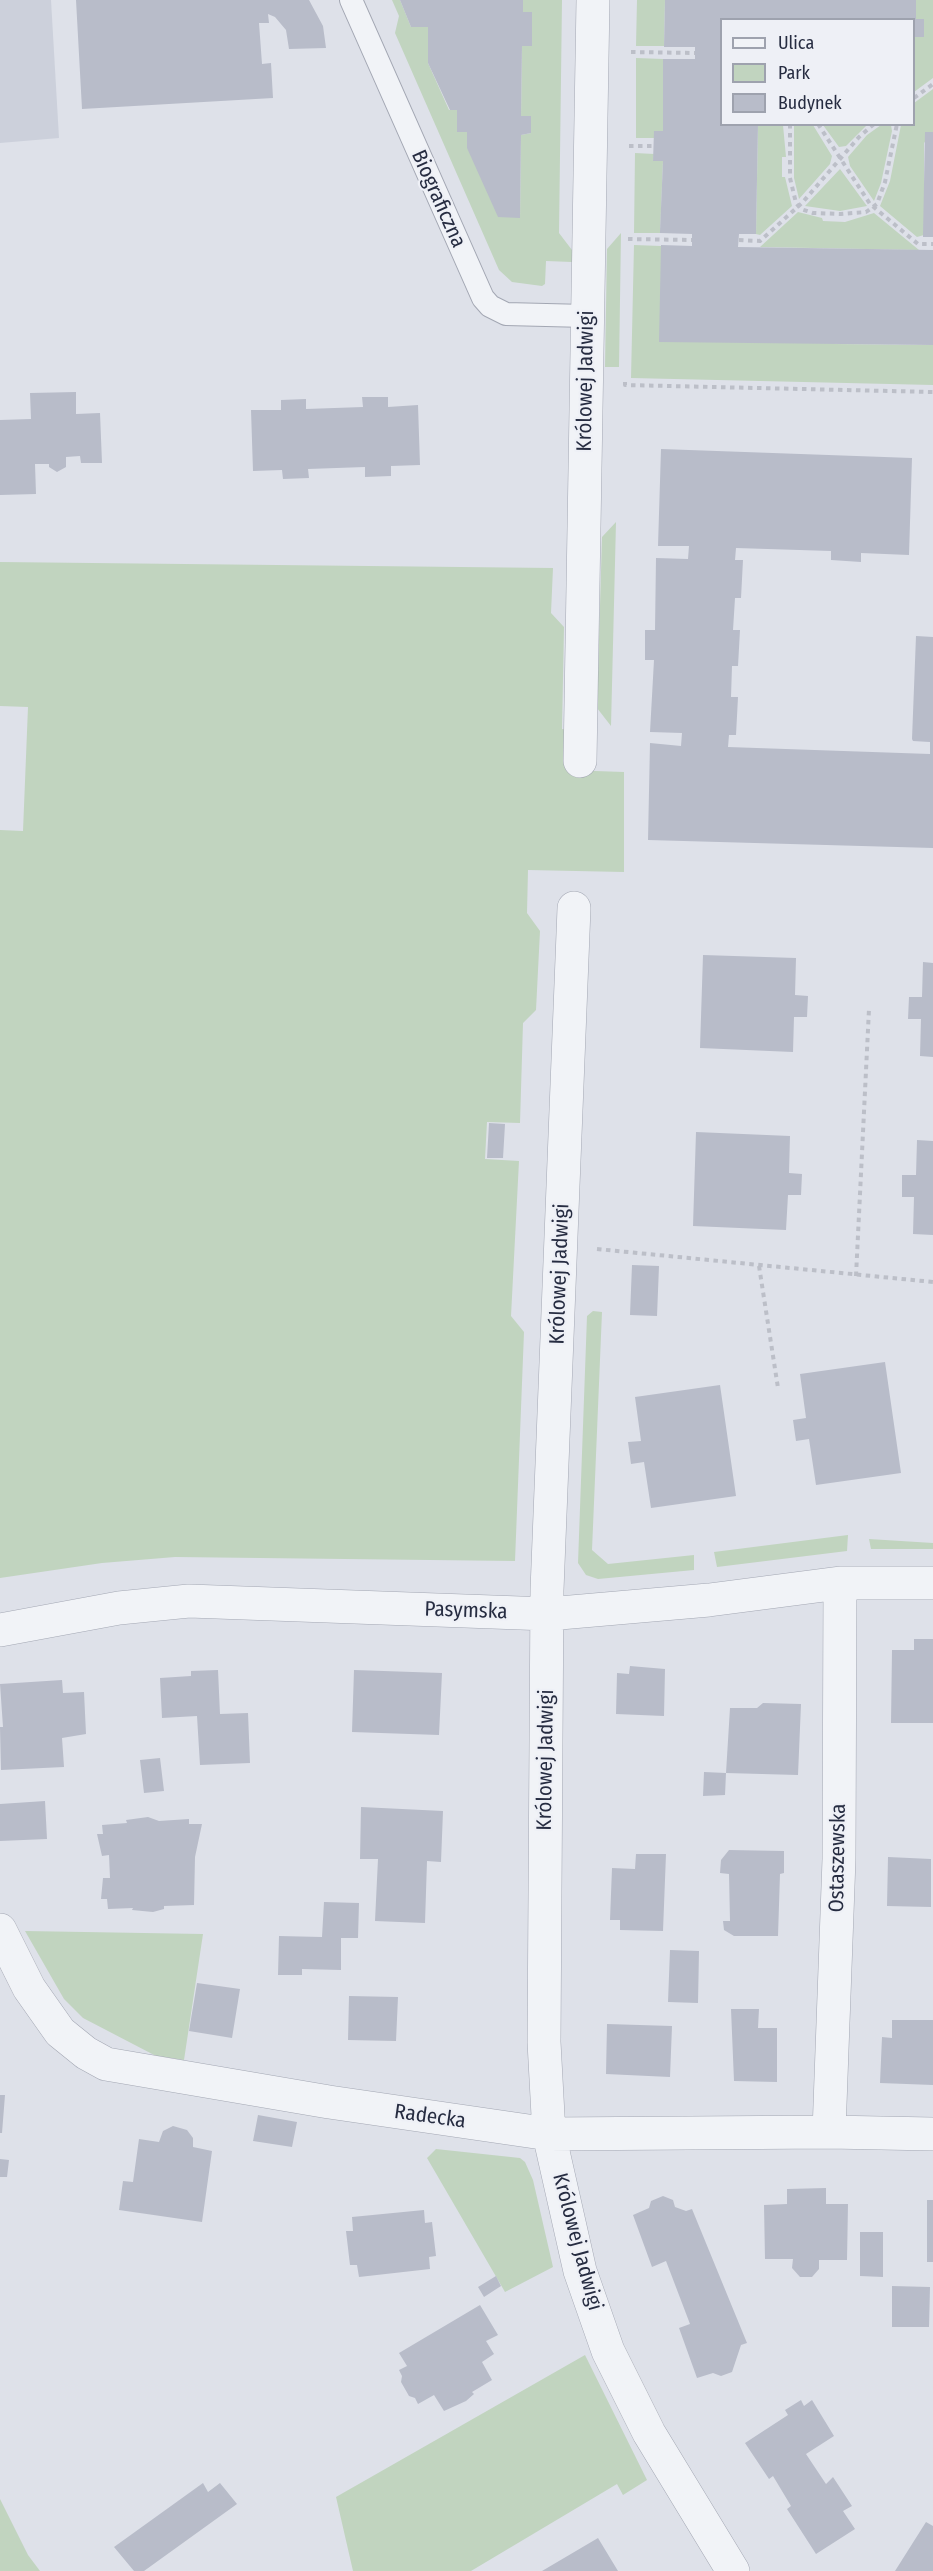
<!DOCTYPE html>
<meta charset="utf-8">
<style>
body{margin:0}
#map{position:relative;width:933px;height:2571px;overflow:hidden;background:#dee1e9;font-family:"Fira Sans Condensed",sans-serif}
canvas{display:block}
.legend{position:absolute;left:720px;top:18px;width:195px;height:108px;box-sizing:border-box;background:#eef0f6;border:2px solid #9ea2ae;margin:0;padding:8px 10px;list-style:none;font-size:18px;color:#262c41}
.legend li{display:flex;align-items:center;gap:12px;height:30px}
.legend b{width:30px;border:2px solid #9ea2ae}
</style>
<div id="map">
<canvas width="933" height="2571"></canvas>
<ul class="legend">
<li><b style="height:8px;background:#f1f3f7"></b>Ulica</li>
<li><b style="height:16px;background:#c1d4bf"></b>Park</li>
<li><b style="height:16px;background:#b8bcc9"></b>Budynek</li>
</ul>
</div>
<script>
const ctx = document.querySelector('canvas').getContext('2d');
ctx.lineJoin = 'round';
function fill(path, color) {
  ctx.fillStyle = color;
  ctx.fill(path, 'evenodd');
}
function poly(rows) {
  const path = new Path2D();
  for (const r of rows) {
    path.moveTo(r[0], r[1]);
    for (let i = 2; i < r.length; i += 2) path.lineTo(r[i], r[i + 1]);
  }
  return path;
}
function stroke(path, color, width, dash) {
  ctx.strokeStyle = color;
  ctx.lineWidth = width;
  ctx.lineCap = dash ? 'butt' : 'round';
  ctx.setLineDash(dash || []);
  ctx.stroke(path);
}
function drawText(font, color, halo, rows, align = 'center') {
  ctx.font = font + ' "Fira Sans Condensed",sans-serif';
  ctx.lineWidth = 4.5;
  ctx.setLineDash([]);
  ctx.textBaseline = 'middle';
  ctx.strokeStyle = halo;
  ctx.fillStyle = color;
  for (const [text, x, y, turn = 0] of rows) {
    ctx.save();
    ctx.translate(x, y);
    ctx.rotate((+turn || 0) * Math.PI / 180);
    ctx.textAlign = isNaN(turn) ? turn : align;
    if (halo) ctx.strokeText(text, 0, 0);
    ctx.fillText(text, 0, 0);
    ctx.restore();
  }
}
fill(poly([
 [0,0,51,0,59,138,0,143]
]), '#ccd0db');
fill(poly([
 [392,0,400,0,411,27,428,27,428,63,449,110,457,110,457,132,467,132,520,218,521,135,531,133,531,116,521,116,522,46,532,46,523,12,523,0,562,0,559,233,572,250,572,262,546,261,545,284,542,286,512,282,499,270,395,33,399,16],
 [637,0,665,0,664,46,636,46],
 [916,0,933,0,933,78,914,92,915,37,924,36,924,19,916,19],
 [636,58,663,59,664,61,663,131,654,131,654,138,636,138],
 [933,89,933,132,924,143,924,235,917,237,880,206,890,181,901,125,914,124,914,103],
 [758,125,783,125,786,157,782,157,782,177,785,177,792,206,760,235,756,234],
 [794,125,813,125,832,156,830,164,799,199,794,178],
 [823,125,867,125,846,146,839,147],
 [881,125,891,125,892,131,881,183,874,201,850,166,848,157,867,135],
 [635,153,654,154,653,161,663,161,660,233,634,233],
 [840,169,867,206,840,211,805,206],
 [798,212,822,218,823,221,845,222,874,213,919,250,760,247],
 [621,233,619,367,605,367,607,249],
 [634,245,661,246,836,344,933,345,933,385,631,378],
 [616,522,611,726,597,708,602,537],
 [0,562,553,568,551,613,564,627,562,729,567,730,566,770,624,772,624,872,528,870,527,913,540,931,536,1010,523,1023,520,1123,487,1122,485,1159,519,1161,511,1316,524,1332,515,1561,175,1557,102,1563,0,1578,0,830,23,831,28,707,0,706],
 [593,1311,602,1312,592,1550,608,1564,694,1555,694,1570,598,1579,586,1575,578,1563,587,1316],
 [848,1535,847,1551,717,1567,714,1552],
 [869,1539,933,1543,933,1549,871,1549],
 [25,1931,203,1934,184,2060,156,2056,83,2018,64,1999],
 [436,2149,520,2158,525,2162,533,2180,553,2267,505,2292,427,2158],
 [585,2355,647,2480,623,2495,617,2484,471,2571,353,2571,336,2497],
 [0,2499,28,2555,40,2571,0,2571]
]), '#c1d4bf');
fill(poly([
 [76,0,309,0,323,26,326,48,289,49,286,30,275,17,268,14,269,23,259,23,262,64,271,63,273,98,82,109],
 [400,0,523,0,523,12,532,12,532,46,522,46,521,116,531,116,531,133,521,135,520,218,498,217,467,148,467,132,457,132,457,110,450,110,428,63,428,27,411,27],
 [665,0,916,0,916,19,924,19,924,37,914,37,914,20,722,20,722,124,758,124,756,234,739,234,738,247,933,250,933,345,659,342,661,245,692,246,692,234,660,233,660,231,663,161,653,161,654,131,663,131,663,59,695,59,695,47,664,47],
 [925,132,933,132,933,237,923,237,923,235],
 [76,392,76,414,100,413,102,463,81,463,80,456,66,457,66,467,57,472,49,467,49,464,35,464,36,494,0,495,0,420,31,419,30,393],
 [362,397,388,397,388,407,418,405,420,465,391,466,391,476,365,477,365,467,308,469,309,478,283,479,282,470,253,471,251,410,281,410,281,400,306,399,306,409,363,407],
 [661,449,912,458,909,555,861,553,861,562,831,560,831,551,736,548,735,560,743,560,741,598,735,598,733,630,740,630,738,666,732,666,731,697,738,697,736,735,729,735,728,747,930,754,930,742,913,741,912,739,916,636,933,637,933,848,648,840,650,743,681,746,682,733,650,732,654,660,645,660,645,630,655,630,656,558,688,559,689,546,658,546],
 [703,955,796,958,795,995,808,996,807,1017,794,1017,793,1052,700,1048],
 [923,962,933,963,933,1057,920,1056,921,1019,908,1019,909,997,922,997],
 [489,1123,505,1124,503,1158,487,1158],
 [696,1132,790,1136,789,1173,802,1174,801,1195,788,1195,786,1230,693,1226],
 [917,1140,933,1141,933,1235,913,1234,914,1197,902,1197,902,1175,916,1175],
 [632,1265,659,1266,657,1316,630,1315],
 [885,1362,901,1473,816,1485,809,1439,796,1441,793,1420,806,1418,800,1374],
 [720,1385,736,1496,651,1508,644,1462,631,1464,628,1442,641,1441,635,1397],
 [914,1639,933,1639,933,1723,891,1723,892,1650,914,1650],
 [630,1666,665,1669,664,1716,616,1714,617,1673,629,1674],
 [218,1670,220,1714,248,1713,250,1763,200,1765,197,1716,162,1718,160,1678,191,1676,191,1671],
 [354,1670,442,1673,439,1735,352,1732],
 [62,1680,63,1693,84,1692,86,1734,62,1738,64,1767,1,1770,0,1727,3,1727,0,1684],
 [763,1703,801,1704,798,1775,726,1773,725,1795,703,1796,704,1772,726,1773,730,1708,757,1708],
 [160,1758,164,1791,144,1793,140,1760],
 [45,1801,47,1839,0,1841,0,1804],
 [361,1807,443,1811,441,1862,427,1861,425,1923,375,1921,378,1859,360,1859],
 [148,1817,159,1821,189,1819,189,1824,202,1824,195,1857,194,1905,164,1906,164,1909,153,1912,132,1910,133,1908,108,1909,107,1899,101,1899,103,1878,110,1878,109,1855,102,1856,97,1834,103,1834,102,1825,127,1823,126,1820],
 [729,1850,784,1851,784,1873,780,1874,778,1936,734,1936,724,1930,723,1921,730,1921,729,1874,720,1873,721,1860],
 [636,1854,666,1854,663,1931,620,1930,620,1920,610,1920,612,1868,635,1869],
 [888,1857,931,1859,931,1907,887,1906],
 [324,1902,359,1903,358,1938,341,1938,341,1970,302,1969,302,1975,278,1975,279,1936,322,1937],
 [670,1950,699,1951,698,2003,668,2002],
 [197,1983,240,1989,232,2038,189,2031],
 [349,1996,398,1997,396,2041,348,2040],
 [731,2009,759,2009,758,2028,777,2028,777,2082,734,2081],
 [892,2020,933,2020,933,2085,880,2083,882,2037,892,2038],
 [607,2024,672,2026,670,2077,606,2074],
 [0,2095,5,2095,2,2133,0,2133],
 [258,2115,297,2122,292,2147,253,2141],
 [173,2126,187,2130,193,2138,193,2147,212,2151,202,2222,119,2210,123,2181,133,2182,139,2139,159,2142,163,2131],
 [0,2159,9,2160,7,2177,0,2177],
 [826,2188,826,2204,848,2204,847,2260,819,2260,819,2269,812,2277,800,2277,792,2268,793,2259,765,2259,764,2205,787,2204,787,2189],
 [663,2196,673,2200,675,2207,686,2211,692,2209,747,2343,741,2345,732,2372,721,2376,713,2373,697,2378,679,2328,690,2324,666,2261,652,2267,633,2215,649,2208,651,2201],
 [927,2200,933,2200,933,2262,927,2262],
 [424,2210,425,2223,432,2222,436,2256,429,2257,430,2269,359,2277,357,2265,350,2265,346,2231,353,2231,352,2217],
 [860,2232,883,2232,883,2277,860,2276],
 [496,2276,501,2286,484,2297,478,2287],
 [892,2286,930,2287,929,2327,892,2327],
 [480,2305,498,2335,486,2341,494,2354,482,2362,492,2380,472,2392,474,2394,466,2401,444,2411,434,2395,418,2404,415,2398,409,2396,401,2382,402,2376,399,2370,407,2366,399,2353],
 [801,2400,804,2406,812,2400,834,2436,806,2454,826,2484,833,2477,852,2506,843,2511,855,2529,816,2554,787,2509,791,2506,773,2476,769,2479,745,2443,788,2415,785,2410],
 [203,2483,208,2492,220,2483,237,2504,144,2571,134,2571,114,2547],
 [926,2522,933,2526,933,2571,895,2571],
 [598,2538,618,2571,542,2571]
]), '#b8bcc9');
const lane = poly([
 [351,0,483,298,490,306,506,314,586,316]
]);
const street = poly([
 [580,761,593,0],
 [574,908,547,1590,544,2042,549,2134,580,2271,608,2351,649,2433,733,2571],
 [0,1630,119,1608,189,1601,548,1614,709,1600,840,1583,933,1583],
 [0,1930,29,1988,60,2032,86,2053,106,2064,329,2102,549,2134,829,2132,933,2134],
 [829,2132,839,1859,840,1583]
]);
stroke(lane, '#a3a7b3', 24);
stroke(street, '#a3a7b3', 34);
stroke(poly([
 [631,52,695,53],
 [914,98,933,84],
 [790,124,790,178,796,203,801,209,813,213,841,214,866,212,877,204,885,182,897,124],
 [818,124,870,204,918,244,933,244],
 [629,146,654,146],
 [628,239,692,240],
 [739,240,760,241,802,203,859,137,874,124],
 [625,382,625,385,933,392],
 [597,1249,933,1282],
 [759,1266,778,1388],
 [856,1276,869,1009]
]), '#bcbfc8', 4, [4.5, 4.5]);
stroke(lane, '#f1f3f7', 22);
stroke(street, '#f1f3f7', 33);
drawText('21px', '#262c41', '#eef0f6', [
 ["Biograficzna",438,199,66],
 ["Królowej Jadwigi",586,381,-89],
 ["Królowej Jadwigi",560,1274,-88],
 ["Pasymska",466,1611,2],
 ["Królowej Jadwigi",546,1760,-89],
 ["Ostaszewska",838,1858,-89],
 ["Radecka",430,2117,8],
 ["Królowej Jadwigi",577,2242,75]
]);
</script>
